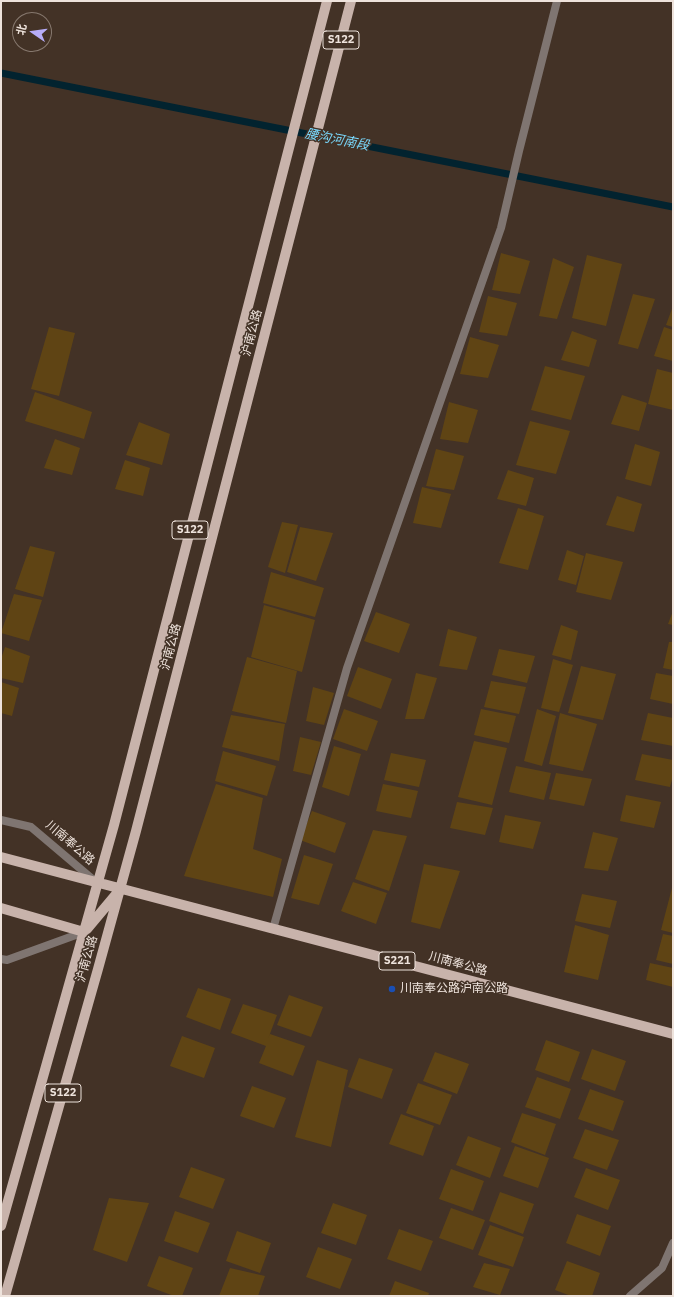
<!DOCTYPE html>
<meta charset="utf-8">
<style>
body{margin:0}
#map{position:relative;width:674px;height:1297px;overflow:hidden;background:#433226;font-family:"IBM Plex Sans","Noto Sans SC",sans-serif}
canvas{display:block}
.frame{position:absolute;inset:0;border:2px solid #eee3dc;pointer-events:none}
.north{position:absolute;left:12px;top:12px;width:40px;height:40px;box-sizing:border-box;background:#433226;border:1px solid #87796f;border-radius:50%;rotate:283deg;font-size:11px;font-weight:700;line-height:16px;text-align:center;color:#eee3dc}
.north::after{content:'';display:block;margin:auto;width:14px;height:18px;background:#b6acf8;clip-path:polygon(50% 0,100% 100%,50% 72%,0 100%)}
</style>
<div id="map">
<canvas width="674" height="1297"></canvas>
<div class="frame"></div>
<div class="north">北</div>
</div>
<script>
const ctx = document.querySelector('canvas').getContext('2d');
ctx.lineJoin = 'round';
function poly(rows) {
  const path = new Path2D();
  for (const r of rows) {
    path.moveTo(r[0], r[1]);
    for (let i = 2; i < r.length; i += 2) path.lineTo(r[i], r[i + 1]);
  }
  return path;
}
function stroke(path, color, width, dash) {
  ctx.strokeStyle = color;
  ctx.lineWidth = width;
  ctx.lineCap = dash ? 'butt' : 'round';
  ctx.setLineDash(dash || []);
  ctx.stroke(path);
}
function fill(path, color) {
  ctx.fillStyle = color;
  ctx.fill(path, 'evenodd');
}
function drawText(font, color, halo, rows, align = 'center') {
  ctx.font = font + ' "IBM Plex Sans","Noto Sans SC",sans-serif';
  ctx.lineWidth = 3;
  ctx.setLineDash([]);
  ctx.textBaseline = 'middle';
  ctx.strokeStyle = halo;
  ctx.fillStyle = color;
  for (const [text, x, y, turn = 0] of rows) {
    ctx.save();
    ctx.translate(x, y);
    ctx.rotate((+turn || 0) * Math.PI / 180);
    ctx.textAlign = isNaN(turn) ? turn : align;
    if (halo) ctx.strokeText(text, 0, 0);
    ctx.fillText(text, 0, 0);
    ctx.restore();
  }
}
stroke(poly([
 [1,73,673,207]
]), '#02232f', 7);
fill(poly([
 [501,253,530,261,520,294,492,290],
 [587,255,622,264,606,326,572,318],
 [553,258,574,267,557,319,539,316],
 [633,294,655,299,638,349,618,344],
 [488,296,517,303,507,336,479,332],
 [673,306,673,327,666,325],
 [49,327,75,333,59,396,31,389],
 [664,327,673,330,673,361,654,356],
 [572,331,597,340,589,367,561,360],
 [470,337,499,345,488,378,460,374],
 [545,366,585,376,571,420,531,410],
 [657,369,673,373,673,410,648,404],
 [35,392,92,412,84,439,25,421],
 [622,395,647,403,639,431,611,424],
 [449,402,478,410,468,443,440,439],
 [530,421,570,431,556,474,516,465],
 [139,422,170,434,162,465,126,455],
 [55,439,80,448,72,475,44,468],
 [635,444,660,452,651,486,625,479],
 [436,449,464,456,454,490,426,486],
 [125,460,150,468,143,496,115,489],
 [508,470,534,478,526,506,497,499],
 [422,487,451,494,441,528,413,523],
 [617,496,642,504,634,532,606,525],
 [518,508,544,516,528,570,499,563],
 [282,522,298,525,285,573,268,567],
 [300,527,333,533,316,581,287,572],
 [30,546,55,552,43,597,15,589],
 [567,550,584,556,576,585,558,580],
 [586,553,623,562,611,600,576,592],
 [271,572,324,588,315,617,263,603],
 [14,594,42,600,29,641,1,633],
 [264,605,315,620,302,672,251,657],
 [673,611,673,625,668,624],
 [376,612,410,624,399,653,364,641],
 [561,625,578,631,571,660,552,655],
 [448,629,477,637,467,670,439,666],
 [669,642,673,642,673,670,663,668],
 [5,647,30,656,23,683,1,678,1,659],
 [499,649,535,656,527,683,492,675],
 [247,657,297,671,286,723,232,711],
 [553,659,573,665,559,712,541,708],
 [581,666,616,674,603,720,568,713],
 [358,667,392,679,381,709,347,696],
 [416,673,437,678,424,719,405,719],
 [656,673,673,676,673,704,650,699],
 [491,681,526,687,519,714,484,707],
 [1,682,19,688,12,716,1,713],
 [313,687,334,693,324,725,306,721],
 [344,709,378,721,367,751,333,739],
 [481,709,516,716,509,743,474,735],
 [537,709,556,716,542,766,524,761],
 [560,713,597,724,583,771,549,764],
 [648,713,673,718,673,746,641,740],
 [231,715,285,724,279,761,222,747],
 [300,737,321,742,311,775,293,771],
 [474,741,507,748,492,805,458,797],
 [334,746,361,754,349,796,322,787],
 [223,751,276,766,267,796,215,781],
 [391,753,426,760,419,787,384,780],
 [642,754,673,760,673,776,670,787,635,780],
 [516,766,551,773,544,800,509,792],
 [556,773,592,779,584,806,549,799],
 [216,784,263,798,253,849,282,859,273,897,184,876],
 [383,784,418,791,411,818,376,811],
 [626,795,661,802,654,828,620,821],
 [457,802,493,808,485,835,450,828],
 [312,811,346,823,335,853,300,840],
 [505,815,541,822,533,849,499,842],
 [373,830,407,836,389,891,355,879],
 [593,832,618,838,608,871,584,868],
 [304,855,333,864,319,905,291,898],
 [424,864,460,871,440,929,411,922],
 [353,882,387,893,376,924,341,911],
 [672,888,673,888,673,933,661,930],
 [582,894,617,901,610,928,575,921],
 [575,925,609,935,598,980,564,972],
 [663,934,673,936,673,964,656,960],
 [650,963,673,968,673,987,646,980],
 [198,988,231,999,220,1030,186,1017],
 [289,995,323,1007,311,1037,277,1025],
 [243,1004,277,1015,268,1039,270,1034,305,1046,293,1076,259,1063,266,1046,231,1033],
 [182,1036,215,1048,204,1078,170,1066],
 [546,1040,580,1052,569,1082,535,1070],
 [592,1049,626,1061,615,1091,581,1079],
 [435,1052,469,1064,457,1094,423,1081],
 [359,1058,393,1069,382,1099,348,1087],
 [317,1060,348,1070,331,1147,295,1137],
 [537,1077,571,1089,560,1119,525,1107],
 [418,1083,452,1095,440,1125,406,1113],
 [252,1086,286,1098,274,1128,240,1116],
 [590,1089,624,1101,613,1131,578,1119],
 [522,1113,556,1124,545,1155,511,1142],
 [401,1114,434,1126,423,1156,389,1144],
 [585,1129,619,1140,607,1170,573,1158],
 [468,1136,501,1148,490,1178,456,1165],
 [515,1146,549,1158,538,1188,503,1176],
 [191,1167,225,1179,213,1209,179,1197],
 [586,1168,620,1180,608,1210,574,1197],
 [451,1169,484,1181,473,1211,439,1199],
 [500,1192,534,1204,523,1234,489,1221],
 [109,1198,149,1203,127,1262,93,1250],
 [333,1203,367,1215,356,1245,321,1233],
 [451,1208,485,1220,473,1250,439,1238],
 [175,1211,210,1223,198,1253,164,1241],
 [577,1214,611,1226,600,1256,566,1243],
 [490,1225,524,1237,513,1267,478,1255],
 [399,1229,433,1241,421,1271,387,1259],
 [237,1231,271,1243,260,1273,226,1261],
 [318,1247,352,1259,340,1289,306,1277],
 [159,1256,193,1268,182,1296,174,1296,147,1286],
 [567,1261,600,1273,592,1296,571,1296,555,1290],
 [484,1263,510,1269,500,1295,473,1287],
 [230,1268,265,1276,258,1296,219,1296],
 [395,1281,429,1293,428,1296,389,1296]
]), '#5f4414');
stroke(poly([
 [1,820,31,827,96,882],
 [273,929,347,668,501,228,519,151,557,1],
 [1,959,7,960,84,932],
 [630,1296,662,1268,673,1243]
]), '#7f7571', 8);
stroke(poly([
 [1,857,673,1034],
 [1,908,84,932],
 [87,929,118,892],
 [1,1226,114,825,327,1],
 [5,1296,98,969,136,831,351,1]
]), '#c8b3ab', 10);
for (const [x, y, r, color] of [
 [392,989,4,"#1a4fb4"]
]) {
  const dot = new Path2D();
  dot.arc(x, y, r, 0, 2 * Math.PI);
  ctx.fillStyle = color;
  ctx.fill(dot);
  stroke(dot, '#433226', 1.5);
}
for (const [x, y, w] of [
 [341,40,36],
 [190,530,36],
 [397,961,36],
 [63,1093,36]
]) {
  const box = new Path2D();
  box.roundRect(x - w / 2, y - 9, w, 18, 3);
  ctx.fillStyle = '#433226';
  ctx.fill(box);
  stroke(box, '#eee3dc', 1);
}
drawText('bold 11px', '#eee3dc', null, [
 ["S122",341,40],
 ["S122",190,530],
 ["S221",397,961],
 ["S122",63,1093]
]);
drawText('12px', '#eee3dc', '#433226', [
 ["沪南公路",252,333,-75],
 ["沪南公路",171,647,-75],
 ["川南奉公路",70,843,41],
 ["沪南公路",87,959,-74],
 ["川南奉公路",458,964,15]
]);
drawText('12px', '#eee3dc', '#433226', [
 ["川南奉公路沪南公路",400,989]
], 'left');
drawText('italic 13px', '#79d8fc', '#433226', [
 ["腰沟河南段",337,140,11]
]);
</script>
